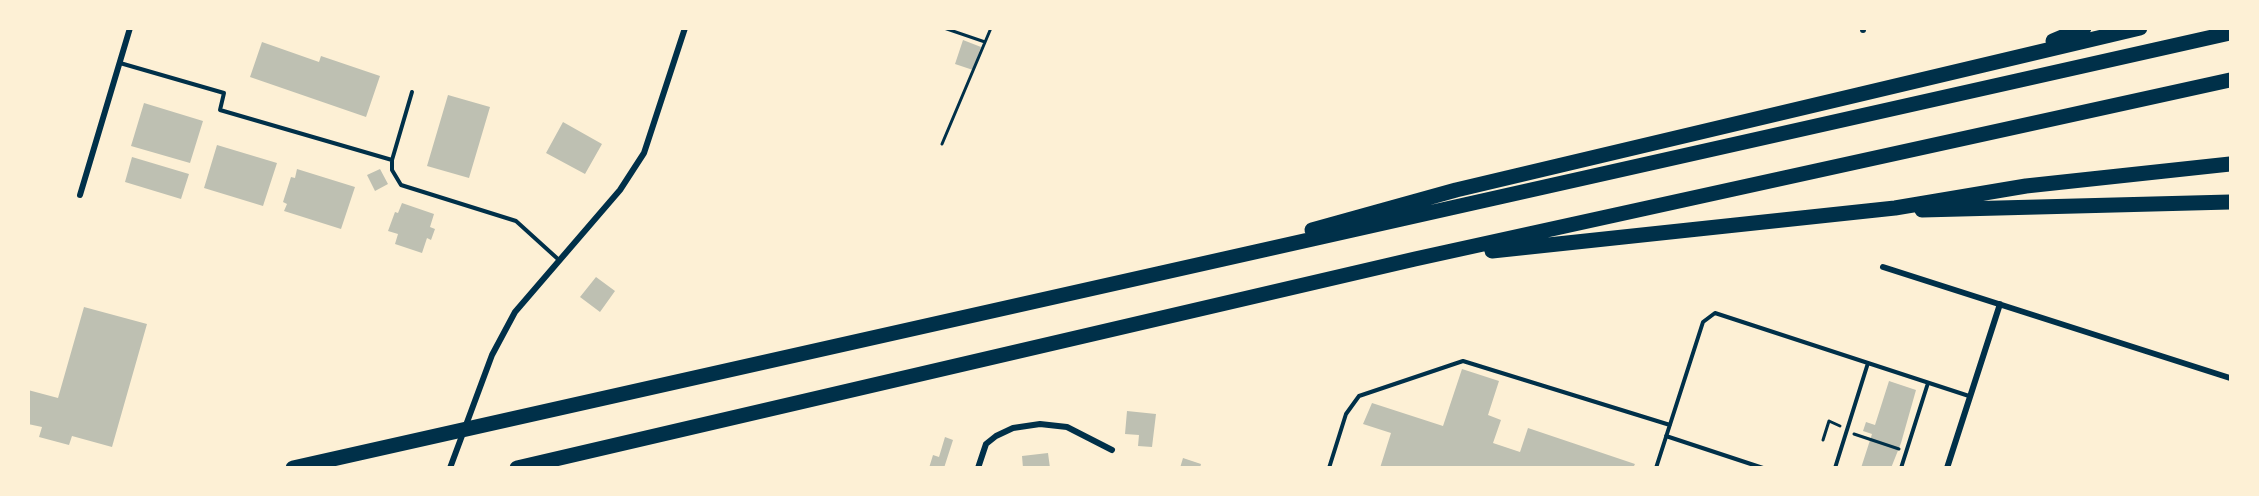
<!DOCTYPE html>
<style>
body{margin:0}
#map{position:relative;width:2259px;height:496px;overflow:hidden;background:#fdf0d5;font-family:"Archivo Narrow",sans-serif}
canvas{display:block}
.frame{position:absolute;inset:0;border:30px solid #fdf0d5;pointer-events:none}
</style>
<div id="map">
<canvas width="2259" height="496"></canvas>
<div class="frame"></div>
</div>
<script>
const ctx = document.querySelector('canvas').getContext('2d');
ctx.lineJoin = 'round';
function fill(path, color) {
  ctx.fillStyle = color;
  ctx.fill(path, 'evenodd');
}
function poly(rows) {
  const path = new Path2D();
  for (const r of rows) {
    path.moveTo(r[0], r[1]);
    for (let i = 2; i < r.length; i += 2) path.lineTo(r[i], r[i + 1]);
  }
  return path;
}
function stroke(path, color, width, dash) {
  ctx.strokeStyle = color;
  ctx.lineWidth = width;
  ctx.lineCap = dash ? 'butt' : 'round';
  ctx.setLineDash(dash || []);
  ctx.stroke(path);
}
fill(poly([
 [963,40,981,47,973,70,955,64],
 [262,42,319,62,321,56,380,76,366,117,250,77],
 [448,95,490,107,469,178,427,166],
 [144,103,203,121,190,163,131,146],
 [563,122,602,144,585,174,546,153],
 [217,145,277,163,263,206,204,188],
 [132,157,189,174,181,199,125,182],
 [297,169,355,187,341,229,284,211,287,204,283,202,291,177,295,178],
 [380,169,388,184,375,191,367,175],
 [402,203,434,214,430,227,435,229,431,240,427,238,422,253,395,244,398,234,388,231,395,212,398,213],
 [596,277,615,291,600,312,580,297],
 [84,307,147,324,112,447,72,436,69,445,39,437,42,427,28,424,28,390,58,398],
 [1462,369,1499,381,1488,415,1501,420,1493,443,1520,452,1528,428,1635,464,1633,468,1380,468,1391,433,1363,424,1372,403,1443,426],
 [1889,381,1916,390,1901,443,1891,468,1861,468,1872,434,1863,431,1866,422,1875,425],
 [1127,411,1156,414,1152,447,1138,446,1139,435,1125,434],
 [945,437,953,440,944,468,929,468,933,455,939,457],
 [1048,453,1050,468,1023,468,1022,456],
 [1183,458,1201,464,1200,468,1180,468]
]), '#bec0b2');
stroke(poly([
 [944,28,985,42],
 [942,144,991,28],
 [1854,434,1899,449],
 [1823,440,1829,421,1840,426]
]), '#003049', 3);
stroke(poly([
 [120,63,224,93,220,110,392,160,412,92],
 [392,160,392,170,401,185,516,221,559,260],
 [1666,436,1763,468],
 [1329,468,1346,414,1359,396,1463,361,1670,425],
 [1656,468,1703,322,1715,313,1969,396],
 [1835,468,1868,363],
 [1901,468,1928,383]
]), '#003049', 4);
stroke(poly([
 [1863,30,1863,28],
 [80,195,130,28],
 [1883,267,2230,378],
 [450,468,492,355,515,312,620,190,644,153,685,28],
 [978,468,986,444,996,436,1013,428,1040,424,1067,427,1112,450],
 [1947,468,2000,304]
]), '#003049', 6);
stroke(poly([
 [2053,41,2084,28],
 [1922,210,2230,202],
 [1312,230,1456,190,2140,28],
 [1492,251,1895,208,2026,186,2230,164],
 [293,468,2230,33],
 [517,468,1415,259,2230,80]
]), '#003049', 15);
</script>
